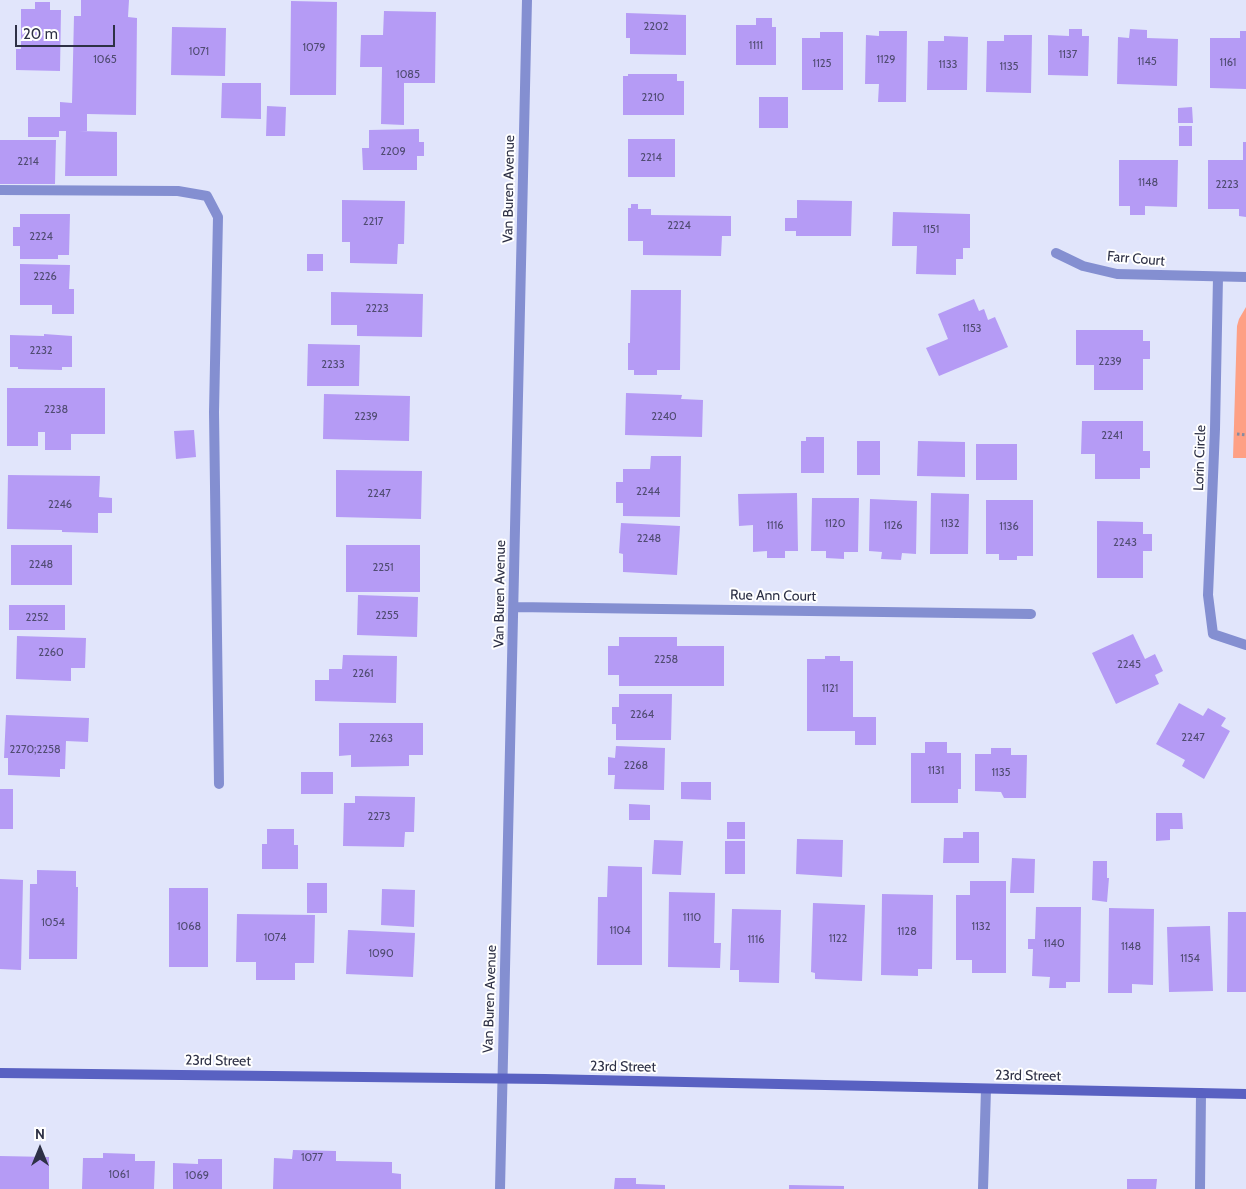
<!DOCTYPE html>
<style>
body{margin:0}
#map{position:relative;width:1246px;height:1189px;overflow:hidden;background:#e1e5fb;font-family:Cabin,sans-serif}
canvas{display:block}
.north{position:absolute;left:15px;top:1124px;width:50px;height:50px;-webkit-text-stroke:4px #fff;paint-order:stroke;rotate:0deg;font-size:14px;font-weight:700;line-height:20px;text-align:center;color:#2e3146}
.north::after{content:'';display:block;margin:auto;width:18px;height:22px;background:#2e3146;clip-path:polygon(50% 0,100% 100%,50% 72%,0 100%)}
.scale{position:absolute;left:15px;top:25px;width:100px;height:22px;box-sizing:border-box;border:2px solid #2e3146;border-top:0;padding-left:6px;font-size:15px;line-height:18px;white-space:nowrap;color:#2e3146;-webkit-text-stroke:4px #fff;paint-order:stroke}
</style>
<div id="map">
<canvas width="1246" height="1189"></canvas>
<div class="north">N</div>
<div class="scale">20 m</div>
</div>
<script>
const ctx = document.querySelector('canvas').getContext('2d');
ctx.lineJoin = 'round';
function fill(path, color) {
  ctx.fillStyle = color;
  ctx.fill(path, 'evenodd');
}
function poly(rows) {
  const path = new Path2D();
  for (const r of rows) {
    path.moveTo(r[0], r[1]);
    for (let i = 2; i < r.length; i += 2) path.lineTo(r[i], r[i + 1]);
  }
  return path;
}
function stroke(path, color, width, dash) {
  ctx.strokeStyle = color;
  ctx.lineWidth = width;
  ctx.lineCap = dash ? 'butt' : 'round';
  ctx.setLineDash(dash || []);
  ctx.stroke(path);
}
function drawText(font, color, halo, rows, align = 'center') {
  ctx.font = font + ' Cabin,sans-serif';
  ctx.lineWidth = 4;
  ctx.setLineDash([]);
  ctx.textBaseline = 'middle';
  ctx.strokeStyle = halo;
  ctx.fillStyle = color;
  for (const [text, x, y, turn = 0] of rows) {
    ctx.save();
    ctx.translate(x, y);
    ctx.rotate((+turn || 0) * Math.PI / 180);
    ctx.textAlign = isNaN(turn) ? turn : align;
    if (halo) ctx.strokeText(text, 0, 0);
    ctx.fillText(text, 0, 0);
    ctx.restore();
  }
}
fill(poly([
 [1246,307,1246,458,1233,458,1237,326,1239,319]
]), '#fea085');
fill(poly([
 [81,0,129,0,128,17,137,18,136,115,87,114,87,131,79,131,117,132,117,176,65,176,66,131,59,131,59,137,28,137,28,117,60,117,60,102,72,103,74,16,81,16],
 [291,1,337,2,336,95,290,95],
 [35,2,50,2,50,10,61,10,60,71,16,70,16,49,21,49,21,9,35,9],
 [384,11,436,12,435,83,404,83,404,125,381,124,382,67,360,67,361,35,383,35],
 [626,13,686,15,686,55,630,54,630,38,626,38],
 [756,18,772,18,772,27,776,27,776,65,736,65,736,25,756,25],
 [172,27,226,28,225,76,171,75],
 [1069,29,1082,29,1082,36,1089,36,1088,76,1048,75,1048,35,1069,36],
 [1130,29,1147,30,1147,38,1178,39,1177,86,1117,84,1118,37,1129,38],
 [879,31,907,31,906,102,878,102,879,84,865,84,866,35,879,36],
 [1240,31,1246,31,1246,89,1210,88,1210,38,1240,38],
 [820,32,843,32,843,90,802,90,802,38,820,38],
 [1004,35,1032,35,1031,93,986,92,987,41,1004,41],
 [944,36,968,37,967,90,927,90,928,41,944,41],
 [628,74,677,74,677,81,684,81,684,115,623,115,623,76,628,76],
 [222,83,261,83,261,119,221,118],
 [759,97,788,97,788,128,759,128],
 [267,106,286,107,285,136,266,136],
 [1192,107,1193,123,1178,123,1178,108],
 [1179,126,1192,126,1192,146,1179,146],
 [419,129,419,142,424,142,424,156,417,156,417,170,363,170,362,148,369,148,369,130],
 [628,139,675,139,675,177,628,177],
 [0,140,56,140,55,184,0,184],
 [1243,142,1246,142,1246,217,1239,216,1239,209,1208,209,1208,160,1243,160],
 [1119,160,1178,160,1177,207,1145,206,1145,215,1130,215,1130,206,1119,206],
 [342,200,405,201,404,244,398,244,397,264,350,263,350,242,342,242],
 [797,200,852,201,851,236,796,236,796,231,785,231,785,218,797,218],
 [631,204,638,204,638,209,651,209,651,215,731,216,731,236,722,236,721,256,643,255,643,241,628,241,628,208,631,208],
 [893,212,970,214,970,248,963,248,963,259,956,259,956,275,916,274,917,246,892,246],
 [20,214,70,214,69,255,58,255,58,259,20,259,20,246,13,246,13,227,20,227],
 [307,254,323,254,323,271,307,271],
 [20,264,70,265,69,289,74,289,74,314,52,314,52,305,20,305],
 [631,290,681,290,680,370,657,370,657,375,634,375,634,370,628,370,628,343,630,343],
 [331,292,423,294,422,337,357,336,357,325,331,325],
 [974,299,979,311,984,309,988,320,995,317,1008,347,939,376,926,348,948,339,938,314],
 [1076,330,1143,330,1143,341,1150,341,1150,359,1143,359,1143,390,1094,390,1094,365,1076,365],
 [44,334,72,336,72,367,62,367,62,370,18,369,18,367,10,367,10,335,44,336],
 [308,344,360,345,359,386,307,386],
 [7,388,105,388,105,434,71,434,71,450,45,450,45,432,38,432,38,446,7,446],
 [626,393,682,395,681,399,703,400,702,437,625,435],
 [324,394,410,396,409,441,323,439],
 [1082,421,1143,421,1143,451,1150,451,1150,468,1140,468,1140,479,1095,479,1095,454,1081,454],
 [194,430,196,457,176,459,174,431],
 [806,437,824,437,824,473,801,473,801,441,806,441],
 [857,441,880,441,880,475,857,475],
 [918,441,965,442,965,477,917,476],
 [976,444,1017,444,1017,480,976,480],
 [651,456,681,456,680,517,623,516,623,503,616,503,616,482,623,482,623,469,650,469],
 [336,470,422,471,421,519,336,517],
 [8,475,100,476,99,497,112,498,112,513,98,513,98,533,62,532,62,530,7,529],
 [797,493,798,551,785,551,785,558,767,558,767,551,753,552,753,525,739,526,738,494],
 [931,493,969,494,968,554,930,554],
 [812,498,859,498,858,552,844,552,844,559,826,558,826,551,811,551],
 [870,499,917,501,916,554,902,553,901,560,881,559,882,552,869,551],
 [986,500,1033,500,1033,556,1017,556,1017,560,999,560,999,554,986,554],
 [1097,521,1143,522,1143,534,1152,534,1152,551,1143,551,1143,578,1097,578],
 [621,523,680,526,677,575,623,572,623,554,619,553],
 [11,545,72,545,72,585,11,585],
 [346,545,420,545,420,592,346,592],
 [358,595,418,597,417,637,357,635],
 [9,605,65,605,65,630,9,630],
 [1133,634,1145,659,1155,654,1163,671,1155,675,1159,684,1116,704,1092,653],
 [17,636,86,638,85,668,71,668,71,681,16,679],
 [619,637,677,637,677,646,724,646,724,686,619,686,619,675,608,675,608,646,619,646],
 [343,655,397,656,396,703,315,701,315,680,329,680,329,669,342,669],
 [825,656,840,656,840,661,853,661,853,717,876,717,876,745,855,745,855,731,807,731,807,659,825,659],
 [619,694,672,694,671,740,616,740,616,724,612,724,612,707,619,707],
 [1179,703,1203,716,1208,708,1226,718,1221,726,1230,731,1204,779,1182,766,1185,760,1156,744],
 [6,715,89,718,88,742,66,741,65,769,60,769,60,777,8,775,8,758,4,758],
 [339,723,423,723,423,755,409,755,409,766,351,767,351,755,339,756],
 [925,742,947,742,947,753,961,753,961,789,958,789,958,803,911,803,911,753,925,753],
 [616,746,665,748,664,790,614,789,615,775,608,775,608,757,615,758],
 [991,748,1011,748,1011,755,1027,755,1026,798,1004,798,1001,792,975,791,975,754,991,754],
 [301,772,333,772,333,794,301,794],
 [681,782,711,782,711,800,681,799],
 [0,789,13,789,13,829,0,829],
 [355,796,415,797,414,832,405,832,404,847,343,846,344,803,355,803],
 [629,804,650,805,650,820,629,820],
 [1156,813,1182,813,1183,829,1170,829,1170,840,1156,841],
 [727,822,745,822,745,839,727,839],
 [267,829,294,829,294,845,298,845,298,869,262,869,262,844,267,844],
 [963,832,979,832,979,863,943,863,944,838,963,838],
 [797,839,843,840,842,877,796,874],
 [654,840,683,841,681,875,652,874],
 [725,841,745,841,745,874,725,874],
 [1012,858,1035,859,1034,893,1010,893],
 [1093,861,1107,861,1107,878,1109,878,1107,902,1092,900],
 [608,866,642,867,642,965,597,965,598,897,607,897],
 [37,870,76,871,76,887,78,887,77,959,29,959,30,884,37,884],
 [0,879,23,880,21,970,0,969],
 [970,881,1006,881,1006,973,972,973,972,960,956,960,956,895,970,895],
 [307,883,327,883,327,913,307,913],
 [169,888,208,888,208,967,169,967],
 [382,889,415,890,414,927,381,925],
 [669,892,715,893,714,943,721,943,720,968,668,967],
 [882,894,933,895,932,969,918,969,918,976,881,975],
 [813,903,865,905,862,981,815,979,815,973,811,972],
 [1036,907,1081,907,1080,982,1066,982,1066,988,1049,988,1050,977,1032,976,1033,949,1028,949,1028,939,1035,939],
 [1109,908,1154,909,1153,985,1132,984,1132,993,1108,993],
 [732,909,781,910,779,983,739,982,739,970,730,970],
 [1228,912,1246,912,1246,992,1227,992],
 [237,914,315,915,314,963,295,963,295,980,256,980,256,962,236,962],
 [1210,926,1213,991,1169,992,1167,927],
 [348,930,415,933,413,977,346,974],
 [293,1150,336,1151,336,1161,392,1162,392,1173,401,1174,401,1189,273,1189,274,1158,292,1159],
 [103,1153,135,1154,135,1161,155,1161,154,1189,82,1189,83,1158,103,1158],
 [0,1156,49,1157,49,1189,0,1189],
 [198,1159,222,1159,222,1189,173,1189,173,1163,198,1164],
 [615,1178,636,1178,636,1184,665,1185,665,1189,614,1189],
 [1127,1179,1157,1179,1156,1189,1127,1189],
 [789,1185,844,1186,844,1189,789,1189]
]), '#b59bf5');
stroke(poly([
 [1237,434,1246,435]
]), '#878ba0', 3, [2.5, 2.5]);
stroke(poly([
 [0,190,178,191,207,196,218,217,214,412,219,784],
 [983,1189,986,1089],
 [1200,1189,1201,1093]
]), '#848fd1', 10);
stroke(poly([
 [1056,253,1083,266,1117,274,1246,277],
 [1218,277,1215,429,1208,595,1213,634,1246,645],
 [514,607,1031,614],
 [500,1189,527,0]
]), '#848fd1', 10);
stroke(poly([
 [0,1073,545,1079,1246,1094]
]), '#5961c2', 10);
drawText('11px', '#504c72', null, [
 ["2202",656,27],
 ["1111",756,46],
 ["1079",314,48],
 ["1071",199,52],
 ["1137",1068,55],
 ["1065",105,60],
 ["1129",886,60],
 ["1145",1147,62],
 ["1161",1228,63],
 ["1125",822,64],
 ["1133",948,65],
 ["1135",1009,67],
 ["1085",408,75],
 ["2210",653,98],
 ["2209",393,152],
 ["2214",651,158],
 ["2214",28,162],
 ["1148",1148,183],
 ["2223",1227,185],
 ["2217",373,222],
 ["2224",679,226],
 ["1151",931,230],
 ["2224",41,237],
 ["2226",45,277],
 ["2223",377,309],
 ["1153",972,329],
 ["2232",41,351],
 ["2239",1110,362],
 ["2233",333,365],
 ["2238",56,410],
 ["2239",366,417],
 ["2240",664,417],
 ["2241",1112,436],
 ["2244",648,492],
 ["2247",379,494],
 ["2246",60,505],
 ["1120",835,524],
 ["1132",950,524],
 ["1116",775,526],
 ["1126",893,526],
 ["1136",1009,527],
 ["2248",649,539],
 ["2243",1125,543],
 ["2248",41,565],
 ["2251",383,568],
 ["2255",387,616],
 ["2252",37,618],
 ["2260",51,653],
 ["2258",666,660],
 ["2245",1129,665],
 ["2261",363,674],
 ["1121",830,689],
 ["2264",642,715],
 ["2247",1193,738],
 ["2263",381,739],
 ["2270;2258",35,750],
 ["2268",636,766],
 ["1131",936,771],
 ["1135",1001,773],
 ["2273",379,817],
 ["1110",692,918],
 ["1054",53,923],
 ["1068",189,927],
 ["1132",981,927],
 ["1104",620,931],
 ["1128",907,932],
 ["1074",275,938],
 ["1122",838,939],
 ["1116",756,940],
 ["1140",1054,944],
 ["1148",1131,947],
 ["1090",381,954],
 ["1154",1190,959],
 ["1077",312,1158],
 ["1061",119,1175],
 ["1069",197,1176]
]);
drawText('14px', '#2e3146', '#fff', [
 ["Van Buren Avenue",509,189,-89],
 ["Farr Court",1136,259,5],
 ["Lorin Circle",1200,458,-88],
 ["Van Buren Avenue",500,594,-89],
 ["Rue Ann Court",773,596,1],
 ["Van Buren Avenue",490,999,-88],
 ["23rd Street",218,1061,1],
 ["23rd Street",623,1067,1],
 ["23rd Street",1028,1076,1]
]);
</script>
